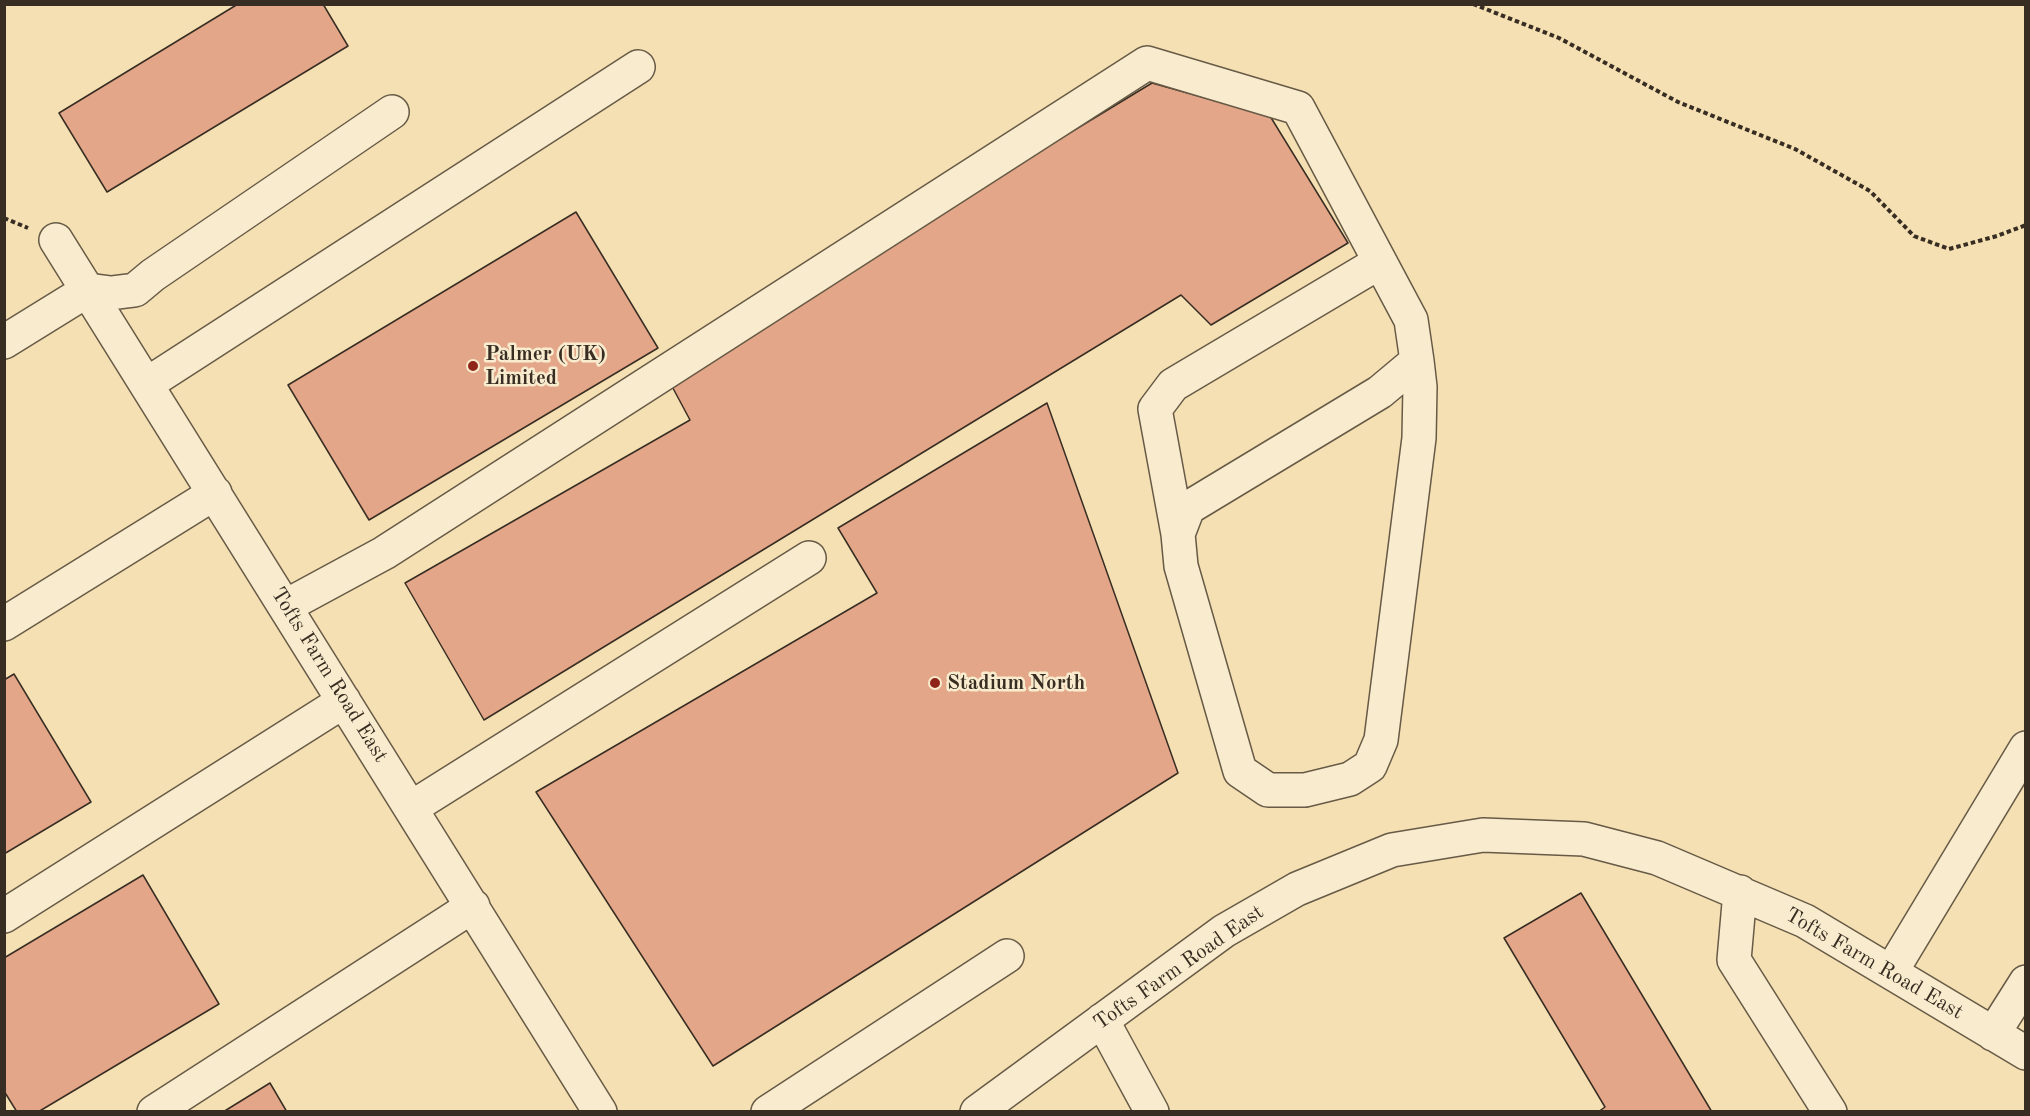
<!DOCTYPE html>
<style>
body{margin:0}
#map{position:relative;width:2030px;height:1116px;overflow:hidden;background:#f5e0b4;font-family:"Old Standard TT",serif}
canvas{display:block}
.frame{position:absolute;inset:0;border:6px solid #382d22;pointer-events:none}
</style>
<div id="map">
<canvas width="2030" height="1116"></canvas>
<div class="frame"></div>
</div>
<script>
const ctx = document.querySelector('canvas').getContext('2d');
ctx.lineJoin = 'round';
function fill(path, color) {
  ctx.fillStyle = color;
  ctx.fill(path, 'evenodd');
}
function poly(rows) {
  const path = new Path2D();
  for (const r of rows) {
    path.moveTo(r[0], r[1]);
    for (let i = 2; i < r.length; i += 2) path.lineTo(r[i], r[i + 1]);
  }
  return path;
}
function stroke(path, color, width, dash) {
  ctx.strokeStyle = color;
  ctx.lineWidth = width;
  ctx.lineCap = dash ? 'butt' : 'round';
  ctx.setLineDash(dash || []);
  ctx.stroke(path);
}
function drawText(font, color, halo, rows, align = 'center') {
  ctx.font = font + ' "Old Standard TT",serif';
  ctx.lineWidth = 5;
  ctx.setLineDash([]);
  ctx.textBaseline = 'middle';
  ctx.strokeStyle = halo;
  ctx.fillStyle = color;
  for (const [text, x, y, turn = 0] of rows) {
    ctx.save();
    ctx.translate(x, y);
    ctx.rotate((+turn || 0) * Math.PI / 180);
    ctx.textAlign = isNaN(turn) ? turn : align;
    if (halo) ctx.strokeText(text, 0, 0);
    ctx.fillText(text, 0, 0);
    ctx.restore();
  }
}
const building = poly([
 [238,4,323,4,348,46,107,192,59,113,238,4],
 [1152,83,1270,116,1348,243,1211,325,1181,295,484,720,405,583,690,420,667,377,1152,83],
 [576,212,658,348,369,520,288,385,576,212],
 [1047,403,1178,773,713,1066,536,792,877,593,838,528,1047,403],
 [14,674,91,802,4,854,4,680,14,674],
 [143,875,219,1004,38,1112,17,1112,4,1091,4,958,143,875],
 [1581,893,1712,1112,1598,1112,1605,1107,1504,938,1581,893],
 [270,1083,287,1112,223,1112,270,1083]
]);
fill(building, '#e3a688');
stroke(building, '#382d22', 1.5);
const minor = poly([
 [56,240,600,1112],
 [4,342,88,290,111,293,135,290,153,275,392,112],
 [147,384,638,67],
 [1178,534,1155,409,1173,385,1380,262],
 [286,606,384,553,1147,63,1298,108,1411,320,1417,361,1420,387,1419,438,1381,740,1370,766,1350,779,1305,790,1268,790,1240,771,1181,566,1178,534,1188,508,1380,392,1417,361],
 [4,624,215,493],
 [411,808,809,558],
 [1740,892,1734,960,1830,1112],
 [4,916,344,701],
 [1891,972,2026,748],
 [1102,1020,1152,1112],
 [1993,1034,2026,982],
 [154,1112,473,906],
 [768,1112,1007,956],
 [977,1112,1224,931,1297,889,1392,850,1483,835,1584,839,1657,858,1805,921,2026,1053]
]);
stroke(minor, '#675a46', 36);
stroke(poly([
 [1473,4,1559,38,1678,102,1795,149,1870,191,1914,236,1949,249,1997,236,2026,225],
 [4,218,28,228]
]), '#382d22', 4, [4.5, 3]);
stroke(minor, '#f8ebce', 33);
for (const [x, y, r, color] of [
 [473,366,6,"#8f2418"],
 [935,683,6,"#8f2418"]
]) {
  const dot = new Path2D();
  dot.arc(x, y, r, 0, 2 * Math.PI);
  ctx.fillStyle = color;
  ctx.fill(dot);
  stroke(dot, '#f8ebce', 2);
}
drawText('bold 21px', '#382d22', '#f8ebce', [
 ["Palmer (UK)",485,354],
 ["Limited",485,378],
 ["Stadium North",947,683]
], 'left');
drawText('21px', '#382d22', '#f8ebce', [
 ["Tofts Farm Road East",329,675,58],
 ["Tofts Farm Road East",1874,964,30],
 ["Tofts Farm Road East",1179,968,-35]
]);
</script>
